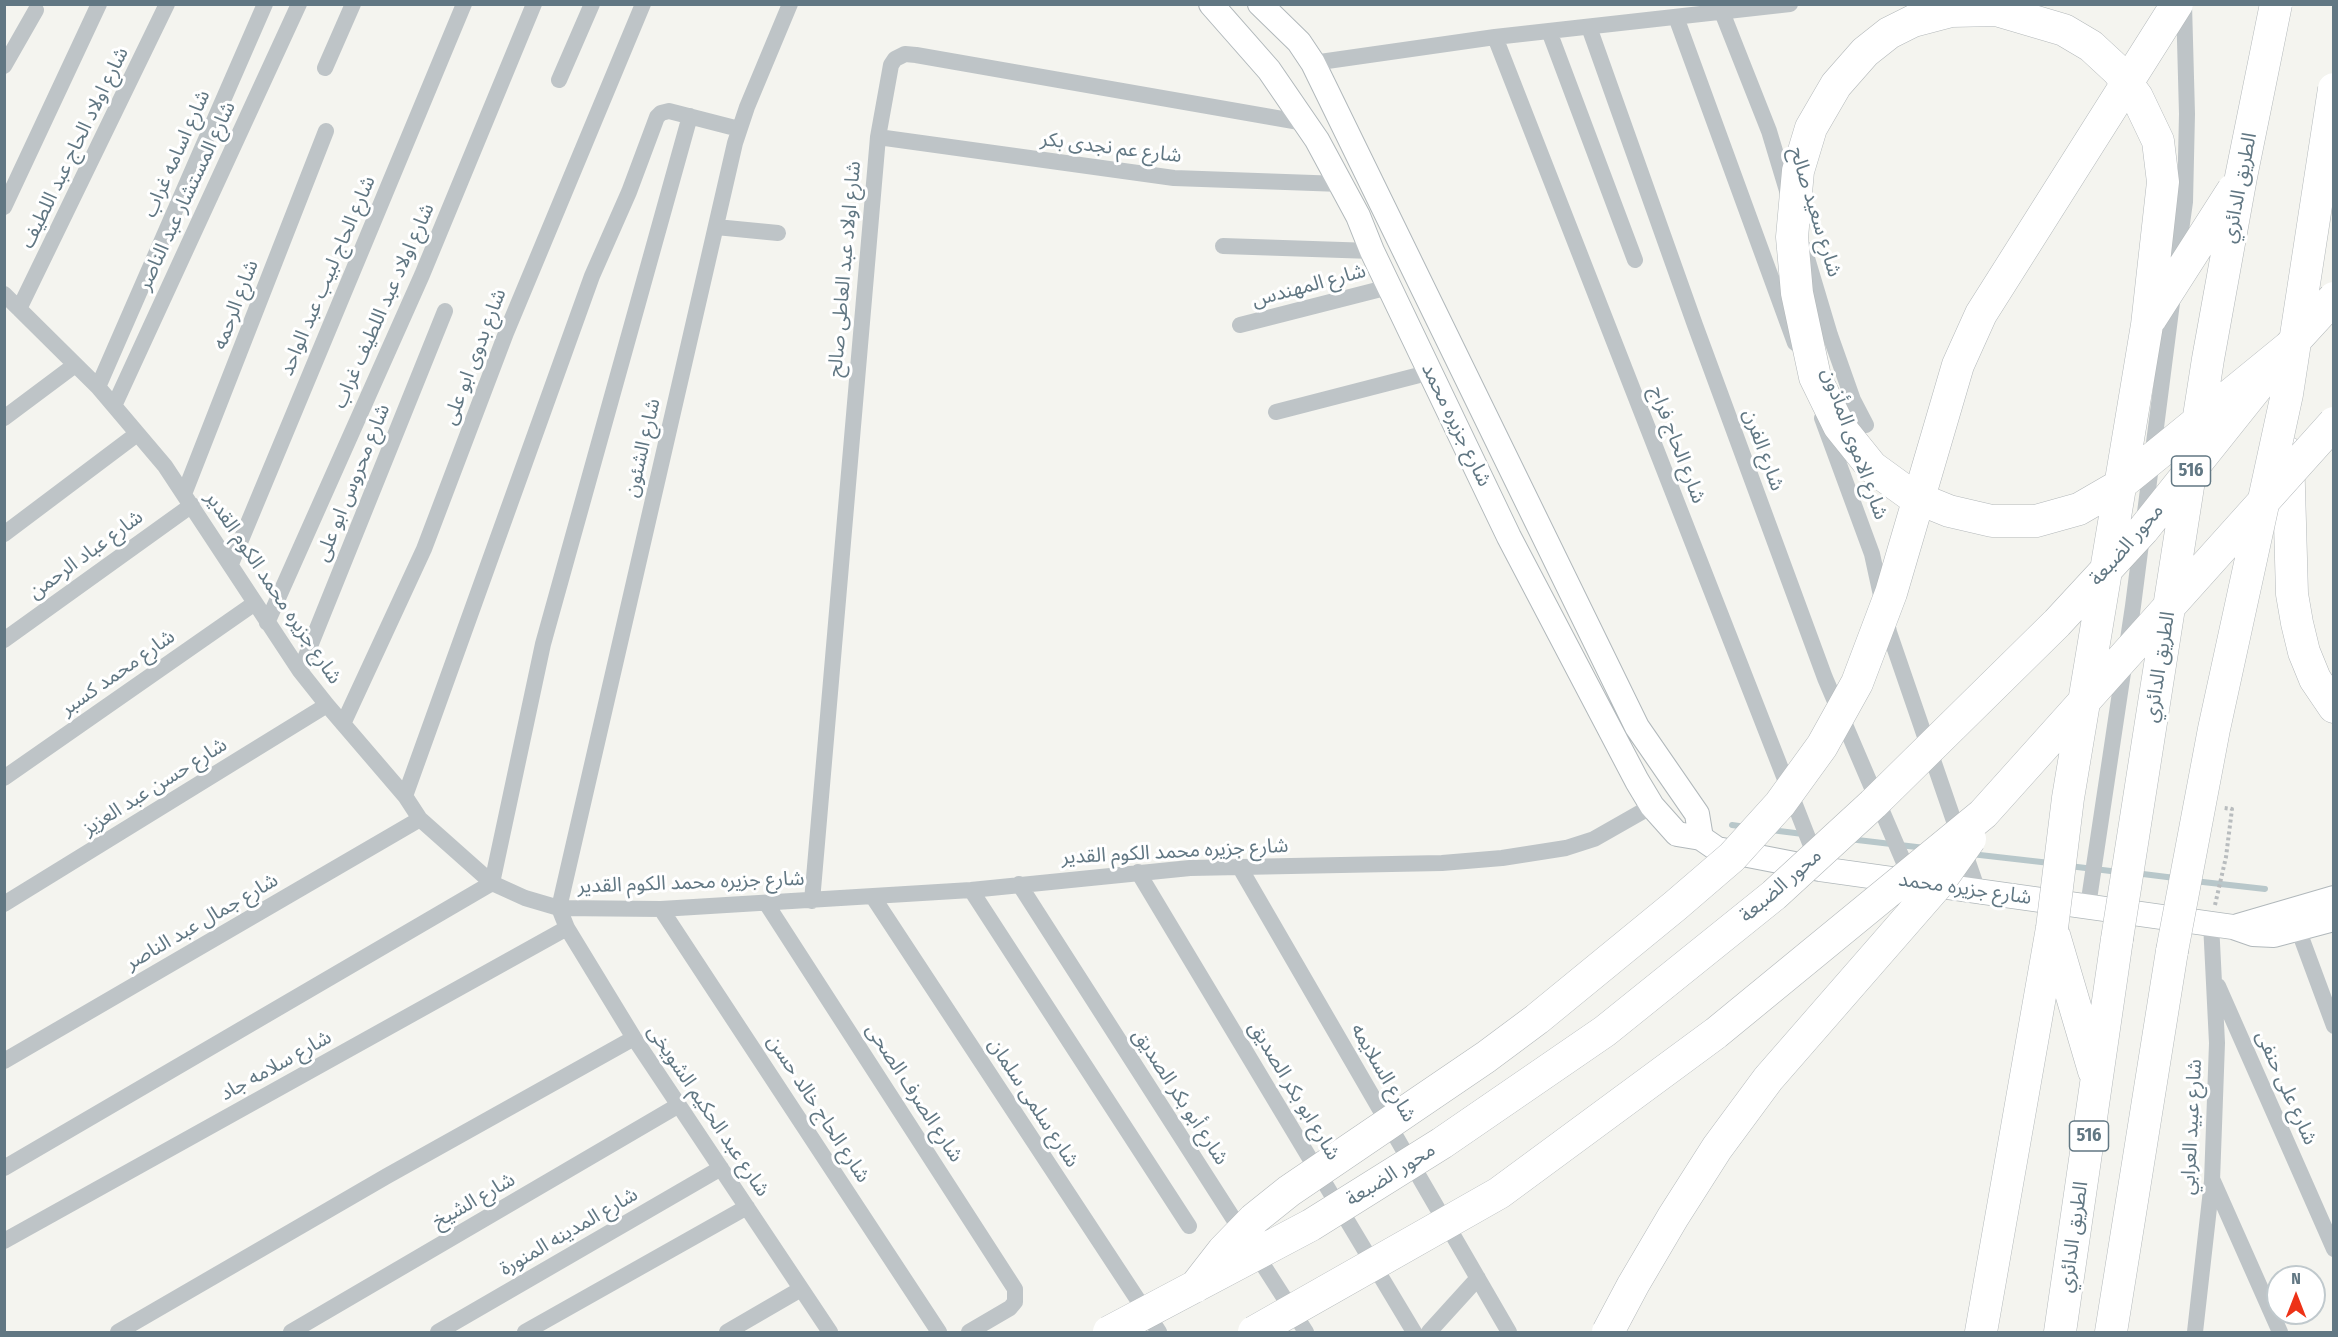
<!DOCTYPE html>
<meta charset="utf-8">
<style>
body{margin:0}
#map{position:relative;width:2338px;height:1337px;overflow:hidden;background:#f4f4ef;font-family:"Fira Sans Condensed",sans-serif}
canvas{display:block}
.frame{position:absolute;inset:0;border:6px solid #617783;pointer-events:none}
.north{position:absolute;left:2266px;top:1265px;width:60px;height:60px;box-sizing:border-box;background:#fff;border:2px solid #c0c9cd;border-radius:50%;rotate:0deg;font-size:16px;font-weight:700;line-height:24px;text-align:center;color:#617783}
.north::after{content:'';display:block;margin:auto;width:21px;height:27px;background:#ed3217;clip-path:polygon(50% 0,100% 100%,50% 72%,0 100%)}
</style>
<div id="map">
<canvas width="2338" height="1337"></canvas>
<div class="frame"></div>
<div class="north">N</div>
</div>
<script>
const ctx = document.querySelector('canvas').getContext('2d');
ctx.lineJoin = 'round';
function poly(rows) {
  const path = new Path2D();
  for (const r of rows) {
    path.moveTo(r[0], r[1]);
    for (let i = 2; i < r.length; i += 2) path.lineTo(r[i], r[i + 1]);
  }
  return path;
}
function stroke(path, color, width, dash) {
  ctx.strokeStyle = color;
  ctx.lineWidth = width;
  ctx.lineCap = dash ? 'butt' : 'round';
  ctx.setLineDash(dash || []);
  ctx.stroke(path);
}
function drawText(font, color, halo, rows, align = 'center') {
  ctx.font = font + ' "Fira Sans Condensed","Noto Sans Arabic",sans-serif';
  ctx.lineWidth = 6;
  ctx.setLineDash([]);
  ctx.textBaseline = 'middle';
  ctx.strokeStyle = halo;
  ctx.fillStyle = color;
  for (const [text, x, y, turn = 0] of rows) {
    ctx.save();
    ctx.translate(x, y);
    ctx.rotate((+turn || 0) * Math.PI / 180);
    ctx.textAlign = isNaN(turn) ? turn : align;
    if (halo) ctx.strokeText(text, 0, 0);
    ctx.fillText(text, 0, 0);
    ctx.restore();
  }
}
stroke(poly([
 [1732,825,1746,827],
 [1771,830,1803,834],
 [1849,839,1925,848],
 [1971,854,2050,863],
 [2069,866,2119,872],
 [2135,873,2175,878],
 [2194,881,2265,889]
]), '#b8c7ca', 6);
const secondary = poly([
 [1211,4,1269,70,1317,140,1358,216,1372,251,1509,537,1637,781,1652,806,1677,834,1701,838,1717,849,1820,869,2233,927,2253,934,2274,935,2334,919],
 [1260,4,1299,42,1313,63,1637,727,1697,814,1701,838],
 [2238,926,2334,898]
]);
const motorway = poly([
 [2288,453,2292,594,2297,623,2304,652,2315,679,2334,707],
 [2054,935,2094,1071],
 [1981,1332,2052,928],
 [2060,1332,2117,939],
 [2111,1332,2172,951]
]);
stroke(secondary, '#b1b8bb', 26);
stroke(motorway, '#b3b8ba', 33);
stroke(poly([
 [2215,905,2226,857,2232,809,2224,808]
]), '#b8bcbe', 4, [3, 3]);
stroke(poly([
 [790,4,747,107,735,143,559,908,567,928,634,1038,830,1332],
 [1722,12,1769,131,1788,194],
 [1676,17,1795,343],
 [1589,27,1695,325,1825,678,1911,879],
 [1549,31,1635,260],
 [1495,37,1817,861],
 [1313,63,1495,37,1790,4],
 [4,66,36,10],
 [325,68,353,4],
 [559,80,592,4],
 [878,137,1174,178,1341,184],
 [4,207,99,4],
 [716,227,778,233],
 [1223,246,1372,251],
 [1804,248,1830,335,1853,400,1866,425],
 [2176,266,2185,202,2187,114,2184,4],
 [4,294,98,387,165,466,300,671,327,705,405,796,420,819,492,883,525,898,559,908,661,909,971,890,1190,868,1442,863,1502,858,1566,848,1594,839,1652,806],
 [19,309,167,4],
 [1240,325,1389,287],
 [98,387,265,4],
 [114,406,299,4],
 [1276,412,1431,372],
 [4,418,75,365],
 [1822,418,1872,554,1889,632,1978,891],
 [184,494,326,131],
 [4,534,137,434],
 [231,564,464,4],
 [267,623,422,275,534,4],
 [4,640,192,505],
 [300,671,445,311],
 [343,724,424,549,506,333,643,4],
 [4,778,255,603],
 [405,796,592,276,629,192,657,117,661,113,669,111,739,129],
 [1239,866,1509,1332],
 [1138,872,1414,1332],
 [1019,884,1306,1332],
 [971,890,1189,1226],
 [873,897,1159,1332],
 [812,901,878,137,891,65,895,59,905,54,916,55,1305,123],
 [766,903,1015,1289,1015,1302,1010,1308,969,1332],
 [4,904,327,705],
 [2088,906,2133,606,2173,295],
 [661,909,939,1332],
 [2294,918,2334,1026],
 [2218,986,2334,1249],
 [4,1061,420,819],
 [4,1168,492,883,543,644,690,116],
 [2213,1181,2280,1332],
 [4,1241,567,928],
 [118,1332,387,1176,634,1038],
 [291,1332,679,1105],
 [438,1332,721,1168],
 [525,1332,747,1207],
 [727,1332,801,1289],
 [1429,1332,1478,1278],
 [2195,1332,2212,1181,2217,1043,2211,923]
]), '#bec4c7', 16);
stroke(secondary, '#fff', 24);
stroke(motorway, '#fff', 32);
const motorwayBridge = poly([
 [2151,318,2233,190],
 [2052,928,2068,798,2133,409,2147,325,2163,182,2158,141,2137,97,2118,71,2091,46,2064,30,1996,10,1951,11,1913,21,1889,33,1865,52,1836,85,1811,128,1798,171,1792,237,1797,293,1815,377,1839,426,1872,467,1912,496,1949,511,1992,521,2036,521,2079,509,2117,487,2169,445,2289,347],
 [2117,939,2208,359,2241,177,2276,4],
 [2172,951,2214,729,2287,394,2334,89],
 [1195,1287,1223,1251,1254,1219,1289,1191,1486,1057,1537,1019,1675,906,1732,857,1780,804,1822,746,1857,683,1891,593,1958,365,1981,314,2177,4],
 [1109,1332,1311,1225,1442,1143,1605,1031,1774,895,1873,804,2057,623,2143,530,2289,347,2334,298],
 [1254,1332,1499,1193,1716,1033,1983,814,2334,423],
 [1608,1332,1633,1285,1673,1217,1717,1148,1768,1079,1938,884,1970,839]
]);
stroke(motorwayBridge, '#b3b8ba', 33, []);
stroke(motorwayBridge, '#fff', 32);
for (const [x, y, w] of [
 [2191,471,39],
 [2089,1136,39]
]) {
  const box = new Path2D();
  box.roundRect(x - w / 2, y - 15, w, 30, 4.5);
  ctx.fillStyle = '#fff';
  ctx.fill(box);
  stroke(box, '#617783', 1.5);
}
drawText('bold 18px', '#617783', null, [
 ["516",2191,471],
 ["516",2089,1136]
]);
drawText('20px', '#617783', '#fff', [
 ["شارع اولاد الحاج عبد اللطيف",75,148,-64],
 ["شارع عم نجدى بكر",1111,148,7],
 ["شارع اسامه غراب",177,154,-66],
 ["الطريق الدائري",2240,188,-79],
 ["شارع المستشار عبد الناصر",187,196,-65],
 ["شارع سعيد صالح",1815,212,73],
 ["شارع اولاد عبد العاطى صالح",845,269,-85],
 ["شارع الحاج لبيب عبد الواحد",328,276,-67],
 ["شارع المهندس",1309,286,-15],
 ["شارع الرحمه",236,305,-69],
 ["شارع اولاد عبد اللطيف غراب",384,306,-66],
 ["شارع بدوى ابو على",475,357,-69],
 ["شارع جزيره محمد",1456,425,64],
 ["شارع الاموى المأذون",1854,444,70],
 ["شارع الحاج فراج",1677,445,69],
 ["شارع الشئون",643,448,-77],
 ["شارع الفرن",1763,450,70],
 ["شارع محروس ابو على",353,483,-68],
 ["محور الضبعة",2127,545,-49],
 ["شارع عباد الرحمن",86,555,-36],
 ["شارع جزيره محمد الكوم القدير",273,588,56],
 ["الطريق الدائري",2160,667,-81],
 ["شارع محمد كسبر",118,673,-35],
 ["شارع حسن عبد العزيز",155,787,-32],
 ["شارع جزيره محمد الكوم القدير",1175,852,-3],
 ["شارع جزيره محمد الكوم القدير",691,883,-2],
 ["محور الضبعة",1781,886,-41],
 ["شارع جزيره محمد",1965,889,8],
 ["شارع جمال عبد الناصر",202,922,-30],
 ["شارع سلامه جاد",276,1066,-29],
 ["شارع السلايمه",1383,1073,60],
 ["شارع على حنفى",2286,1088,66],
 ["شارع ابو بكر الصديق",1294,1091,59],
 ["شارع الصرف الصحى",914,1093,57],
 ["شارع أبو بكر الصديق",1180,1097,57],
 ["شارع سلمى سلمان",1033,1103,57],
 ["شارع الحاج خالد حسن",818,1109,57],
 ["شارع عبد الحكيم الشويخى",708,1111,56],
 ["شارع عبيد العرابي",2192,1127,-87],
 ["محور الضبعة",1391,1175,-32],
 ["شارع الشيخ",474,1201,-30],
 ["شارع المدينه المنورة",569,1232,-30],
 ["الطريق الدائري",2074,1237,-82]
]);
</script>
